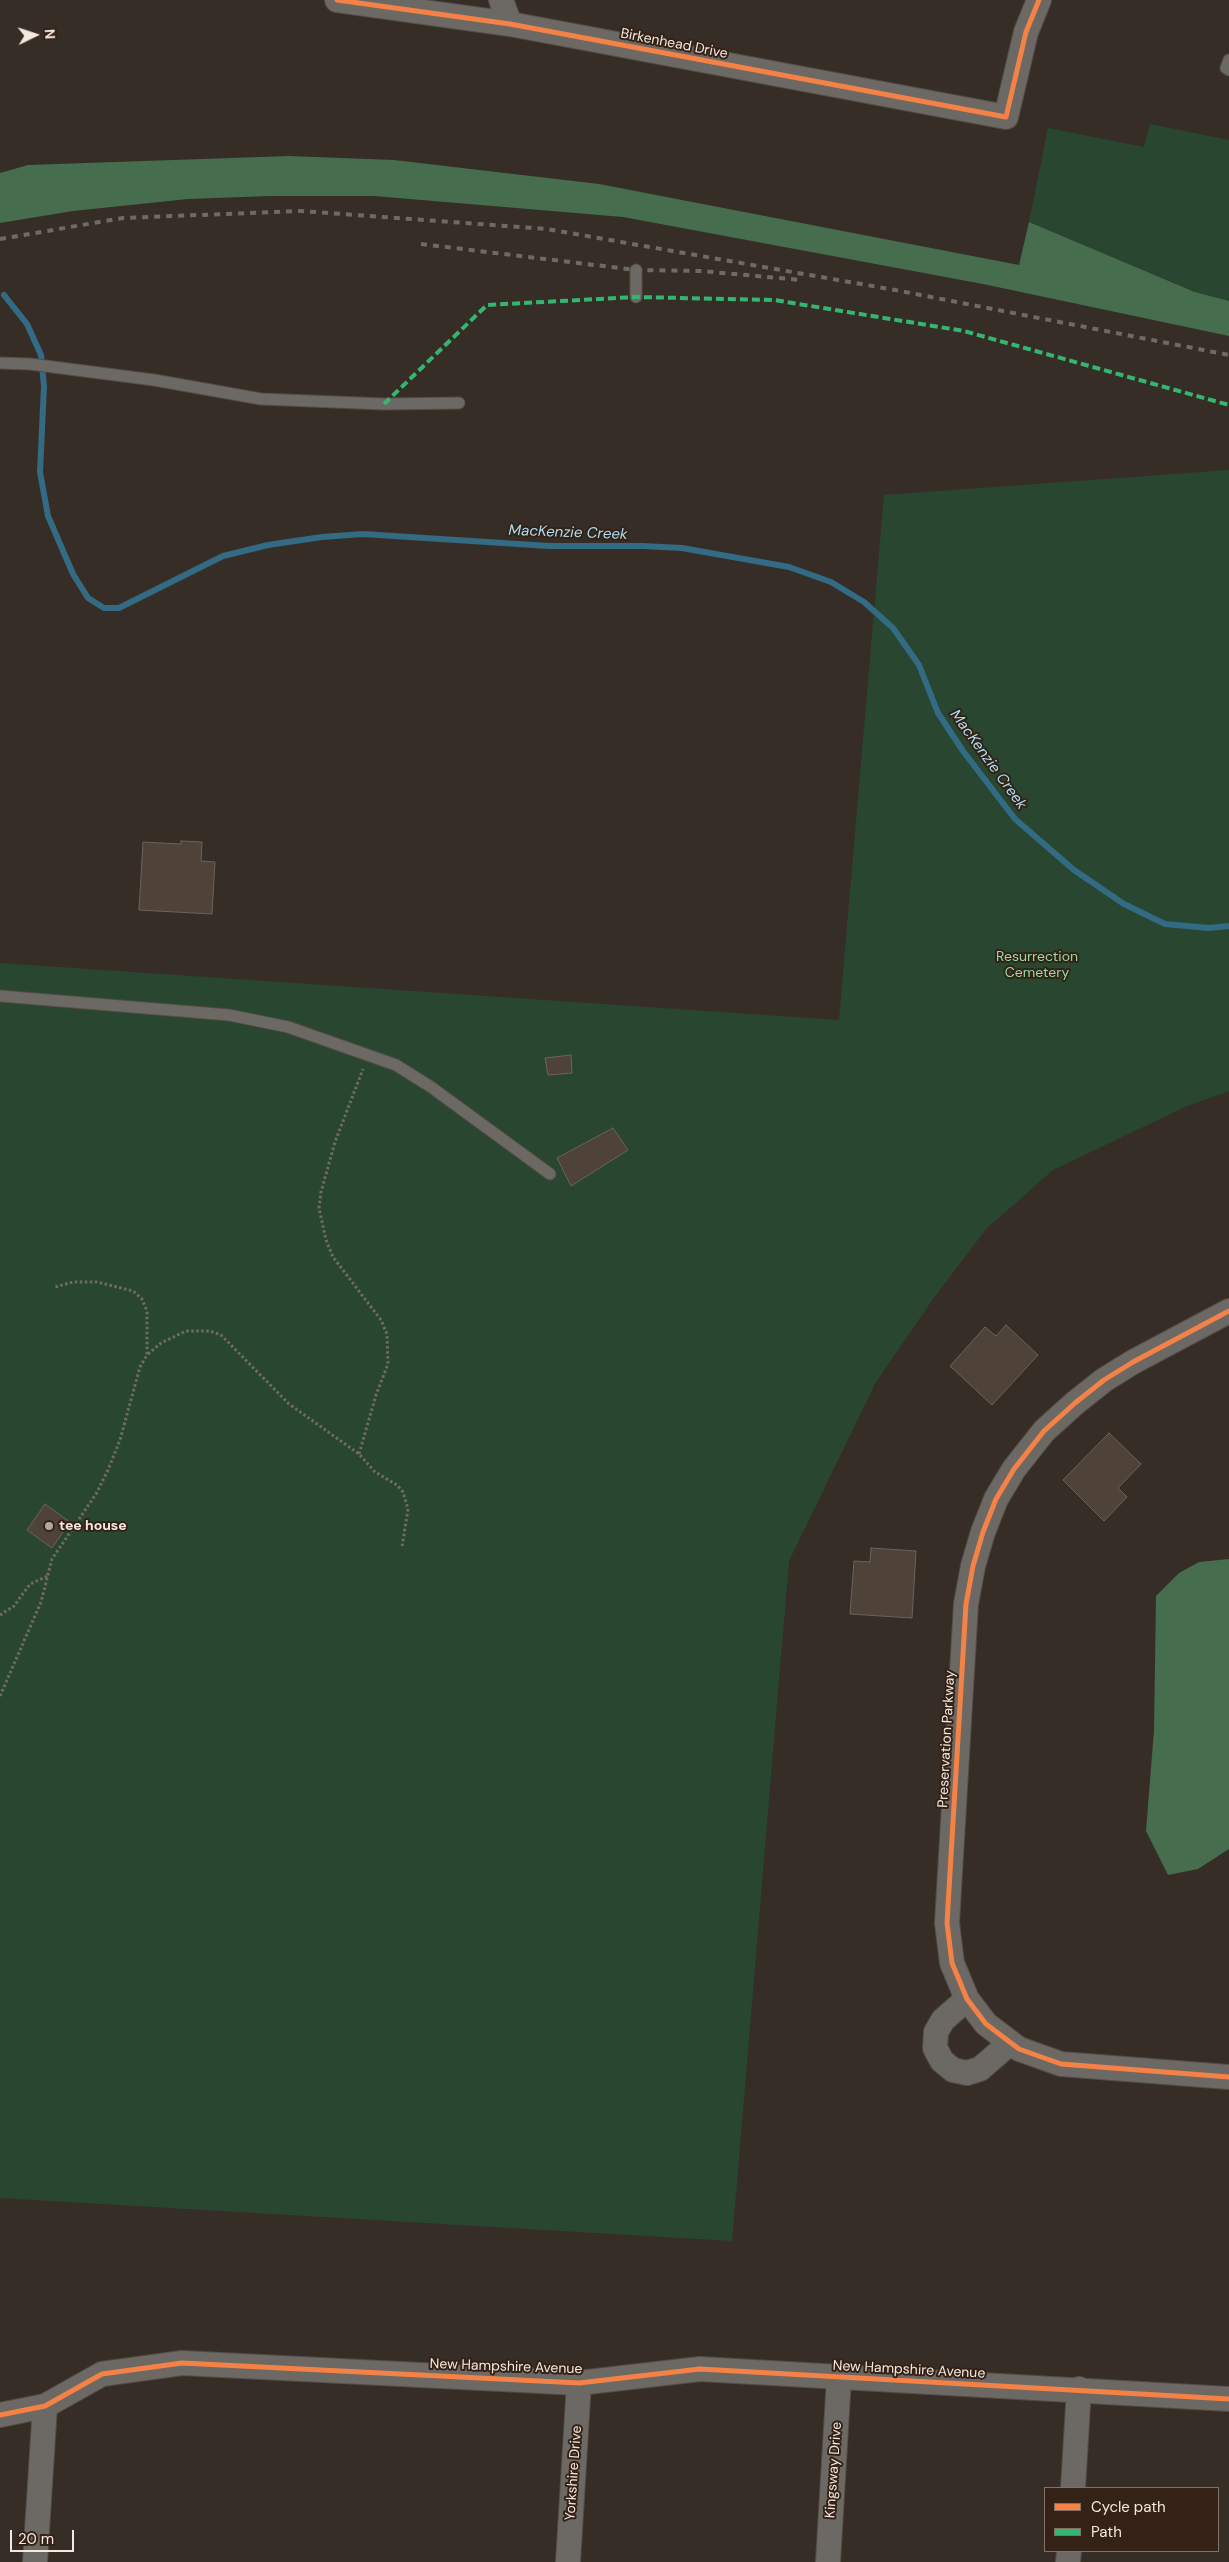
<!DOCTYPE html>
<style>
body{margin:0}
#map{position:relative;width:1229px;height:2562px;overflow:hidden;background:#372d27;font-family:"DM Sans",sans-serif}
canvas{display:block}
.legend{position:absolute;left:1044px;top:2487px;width:175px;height:65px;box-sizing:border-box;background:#342216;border:1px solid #817167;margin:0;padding:6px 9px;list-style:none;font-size:15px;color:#f4e8e0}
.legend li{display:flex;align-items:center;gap:10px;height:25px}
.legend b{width:25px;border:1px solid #817167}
.north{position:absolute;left:10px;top:10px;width:50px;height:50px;-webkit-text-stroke:4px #342216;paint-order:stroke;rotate:86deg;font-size:14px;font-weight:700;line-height:20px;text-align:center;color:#f4e8e0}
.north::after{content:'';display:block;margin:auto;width:18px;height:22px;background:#f4e8e0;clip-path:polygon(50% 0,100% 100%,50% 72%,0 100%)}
.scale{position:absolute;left:10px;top:2530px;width:64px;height:22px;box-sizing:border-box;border:2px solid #f4e8e0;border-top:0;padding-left:6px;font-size:15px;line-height:18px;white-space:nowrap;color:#f4e8e0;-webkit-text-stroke:4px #342216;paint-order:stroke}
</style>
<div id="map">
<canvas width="1229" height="2562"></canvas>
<ul class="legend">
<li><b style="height:6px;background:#f48246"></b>Cycle path</li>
<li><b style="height:6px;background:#33b770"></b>Path</li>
</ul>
<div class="north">N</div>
<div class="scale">20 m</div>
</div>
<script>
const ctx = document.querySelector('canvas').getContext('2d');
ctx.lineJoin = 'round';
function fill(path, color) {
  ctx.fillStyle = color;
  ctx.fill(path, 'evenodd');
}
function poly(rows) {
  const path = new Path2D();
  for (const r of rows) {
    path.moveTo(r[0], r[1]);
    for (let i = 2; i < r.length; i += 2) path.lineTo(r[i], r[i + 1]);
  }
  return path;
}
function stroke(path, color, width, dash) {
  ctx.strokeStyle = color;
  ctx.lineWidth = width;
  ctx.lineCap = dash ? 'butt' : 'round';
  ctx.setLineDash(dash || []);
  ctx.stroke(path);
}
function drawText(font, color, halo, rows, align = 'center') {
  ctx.font = font + ' "DM Sans",sans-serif';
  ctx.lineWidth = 4;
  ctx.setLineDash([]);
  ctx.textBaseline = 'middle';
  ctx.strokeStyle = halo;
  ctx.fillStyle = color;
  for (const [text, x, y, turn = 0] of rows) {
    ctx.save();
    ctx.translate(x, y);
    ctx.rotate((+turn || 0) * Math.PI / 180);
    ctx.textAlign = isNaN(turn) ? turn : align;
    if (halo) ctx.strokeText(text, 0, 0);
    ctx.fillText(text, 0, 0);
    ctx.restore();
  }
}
fill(poly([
 [1150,124,1229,140,1229,301,1196,292,1029,222,1048,128,1144,147],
 [1229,470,1229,1091,1187,1106,1053,1170,986,1229,933,1299,876,1382,789,1561,732,2241,0,2198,0,963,839,1020,884,495]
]), '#294730');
fill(poly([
 [289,156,394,160,599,184,1019,265,1029,222,1195,292,1229,301,1229,336,983,284,623,217,374,196,270,196,188,199,73,211,0,223,0,173,28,165],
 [1229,1559,1229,1849,1198,1869,1168,1875,1146,1831,1154,1730,1156,1596,1179,1573,1199,1562]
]), '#456d4e');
stroke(poly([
 [4,295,27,324,41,355,44,386,40,472,48,516,73,574,88,598,104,608,119,608,223,556,268,545,322,537,363,534,549,546,643,546,682,548,789,567,831,582,864,602,893,628,919,665,938,713,963,751,1015,819,1074,870,1124,904,1165,924,1209,928,1229,926]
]), '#326b83', 6);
const building = poly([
 [181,841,202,842,201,861,215,862,212,914,139,910,143,842,181,844,181,841],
 [571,1055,572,1073,548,1075,545,1058,571,1055],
 [613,1128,628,1150,571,1186,557,1158,613,1128],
 [1006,1325,1038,1355,992,1405,950,1366,985,1327,996,1336,1006,1325],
 [1109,1433,1141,1464,1118,1488,1127,1497,1104,1521,1063,1480,1109,1433],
 [45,1504,70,1522,52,1548,27,1530,45,1504],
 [871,1548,916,1551,912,1618,850,1614,854,1561,870,1562,871,1548]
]);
fill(building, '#4e4239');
stroke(building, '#6c635d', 1);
const service = poly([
 [1229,60,1226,68,1229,70],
 [636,297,636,270],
 [0,363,30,364,154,380,261,399,384,404,459,403],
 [0,996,229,1015,288,1027,396,1065,431,1087,550,1174]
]);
const minor = poly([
 [337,0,510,24,1006,117,1026,32,1039,0],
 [501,0,510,24],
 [1229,1311,1133,1362,1104,1380,1075,1403,1044,1431,1014,1469,996,1499,983,1532,973,1566,966,1604,947,1923,952,1963,967,1999,986,2024,1019,2049,1061,2064,1229,2077],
 [967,1999,943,2020,936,2032,935,2048,942,2061,953,2070,967,2073,980,2069,1010,2043],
 [0,2415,45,2406,102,2374,182,2363,579,2383,700,2369,1229,2399],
 [1073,2488,1079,2389],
 [35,2562,45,2406],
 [568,2562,579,2383],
 [828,2562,839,2378],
 [1068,2562,1069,2551]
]);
stroke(service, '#544c46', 13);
stroke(minor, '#544c46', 26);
stroke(poly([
 [148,1354,161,1343,186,1331,210,1331,221,1335,289,1404,359,1454,375,1472,397,1485,403,1492,408,1509,402,1547],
 [359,1454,376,1395,388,1364,387,1334,381,1320,333,1257,326,1240,319,1208,321,1192,335,1142,363,1069],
 [0,1615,14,1606,30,1584,48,1576],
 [0,1696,41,1602,52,1559,96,1494,108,1470,120,1440,140,1367,147,1355,147,1311,142,1299,133,1291,97,1282,73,1282,55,1287]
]), '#706b68', 3, [2.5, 2.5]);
stroke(service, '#6c6864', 11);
stroke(minor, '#6c6864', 24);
stroke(poly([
 [0,239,123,218,301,211,547,229,895,290,1229,355],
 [421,244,636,270,701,271,801,280]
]), '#706a67', 4, [6, 6]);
stroke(poly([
 [384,404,487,305,636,297,774,300,964,331,1229,405]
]), '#33b770', 4, [8, 4]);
stroke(poly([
 [337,0,510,24,1006,117,1026,32,1039,0],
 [1229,1311,1133,1362,1104,1380,1075,1403,1044,1431,1014,1469,996,1499,983,1532,973,1566,966,1604,947,1923,952,1963,967,1999,986,2024,1019,2049,1061,2064,1229,2077],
 [0,2415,45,2406,102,2374,182,2363,579,2383,700,2369,1229,2399]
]), '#f48246', 5);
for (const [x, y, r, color] of [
 [49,1526,5,"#b2a79f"]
]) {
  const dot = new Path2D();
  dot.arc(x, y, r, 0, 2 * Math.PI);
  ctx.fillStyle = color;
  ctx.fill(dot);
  stroke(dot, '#342216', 2);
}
drawText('14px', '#f4e8e0', '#342216', [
 ["Birkenhead Drive",674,44,11],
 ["Preservation Parkway",947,1739,-87],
 ["New Hampshire Avenue",506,2367,2],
 ["New Hampshire Avenue",909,2370,3],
 ["Kingsway Drive",834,2470,-86],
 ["Yorkshire Drive",574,2473,-86]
]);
drawText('14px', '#92dca5', '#342216', [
 ["Resurrection",1037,957],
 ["Cemetery",1037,973]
]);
drawText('bold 14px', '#f4e8e0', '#342216', [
 ["tee house",59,1526]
], 'left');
drawText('italic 15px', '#a9def7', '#342216', [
 ["MacKenzie Creek",568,533,2],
 ["MacKenzie Creek",988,760,54]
]);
</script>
